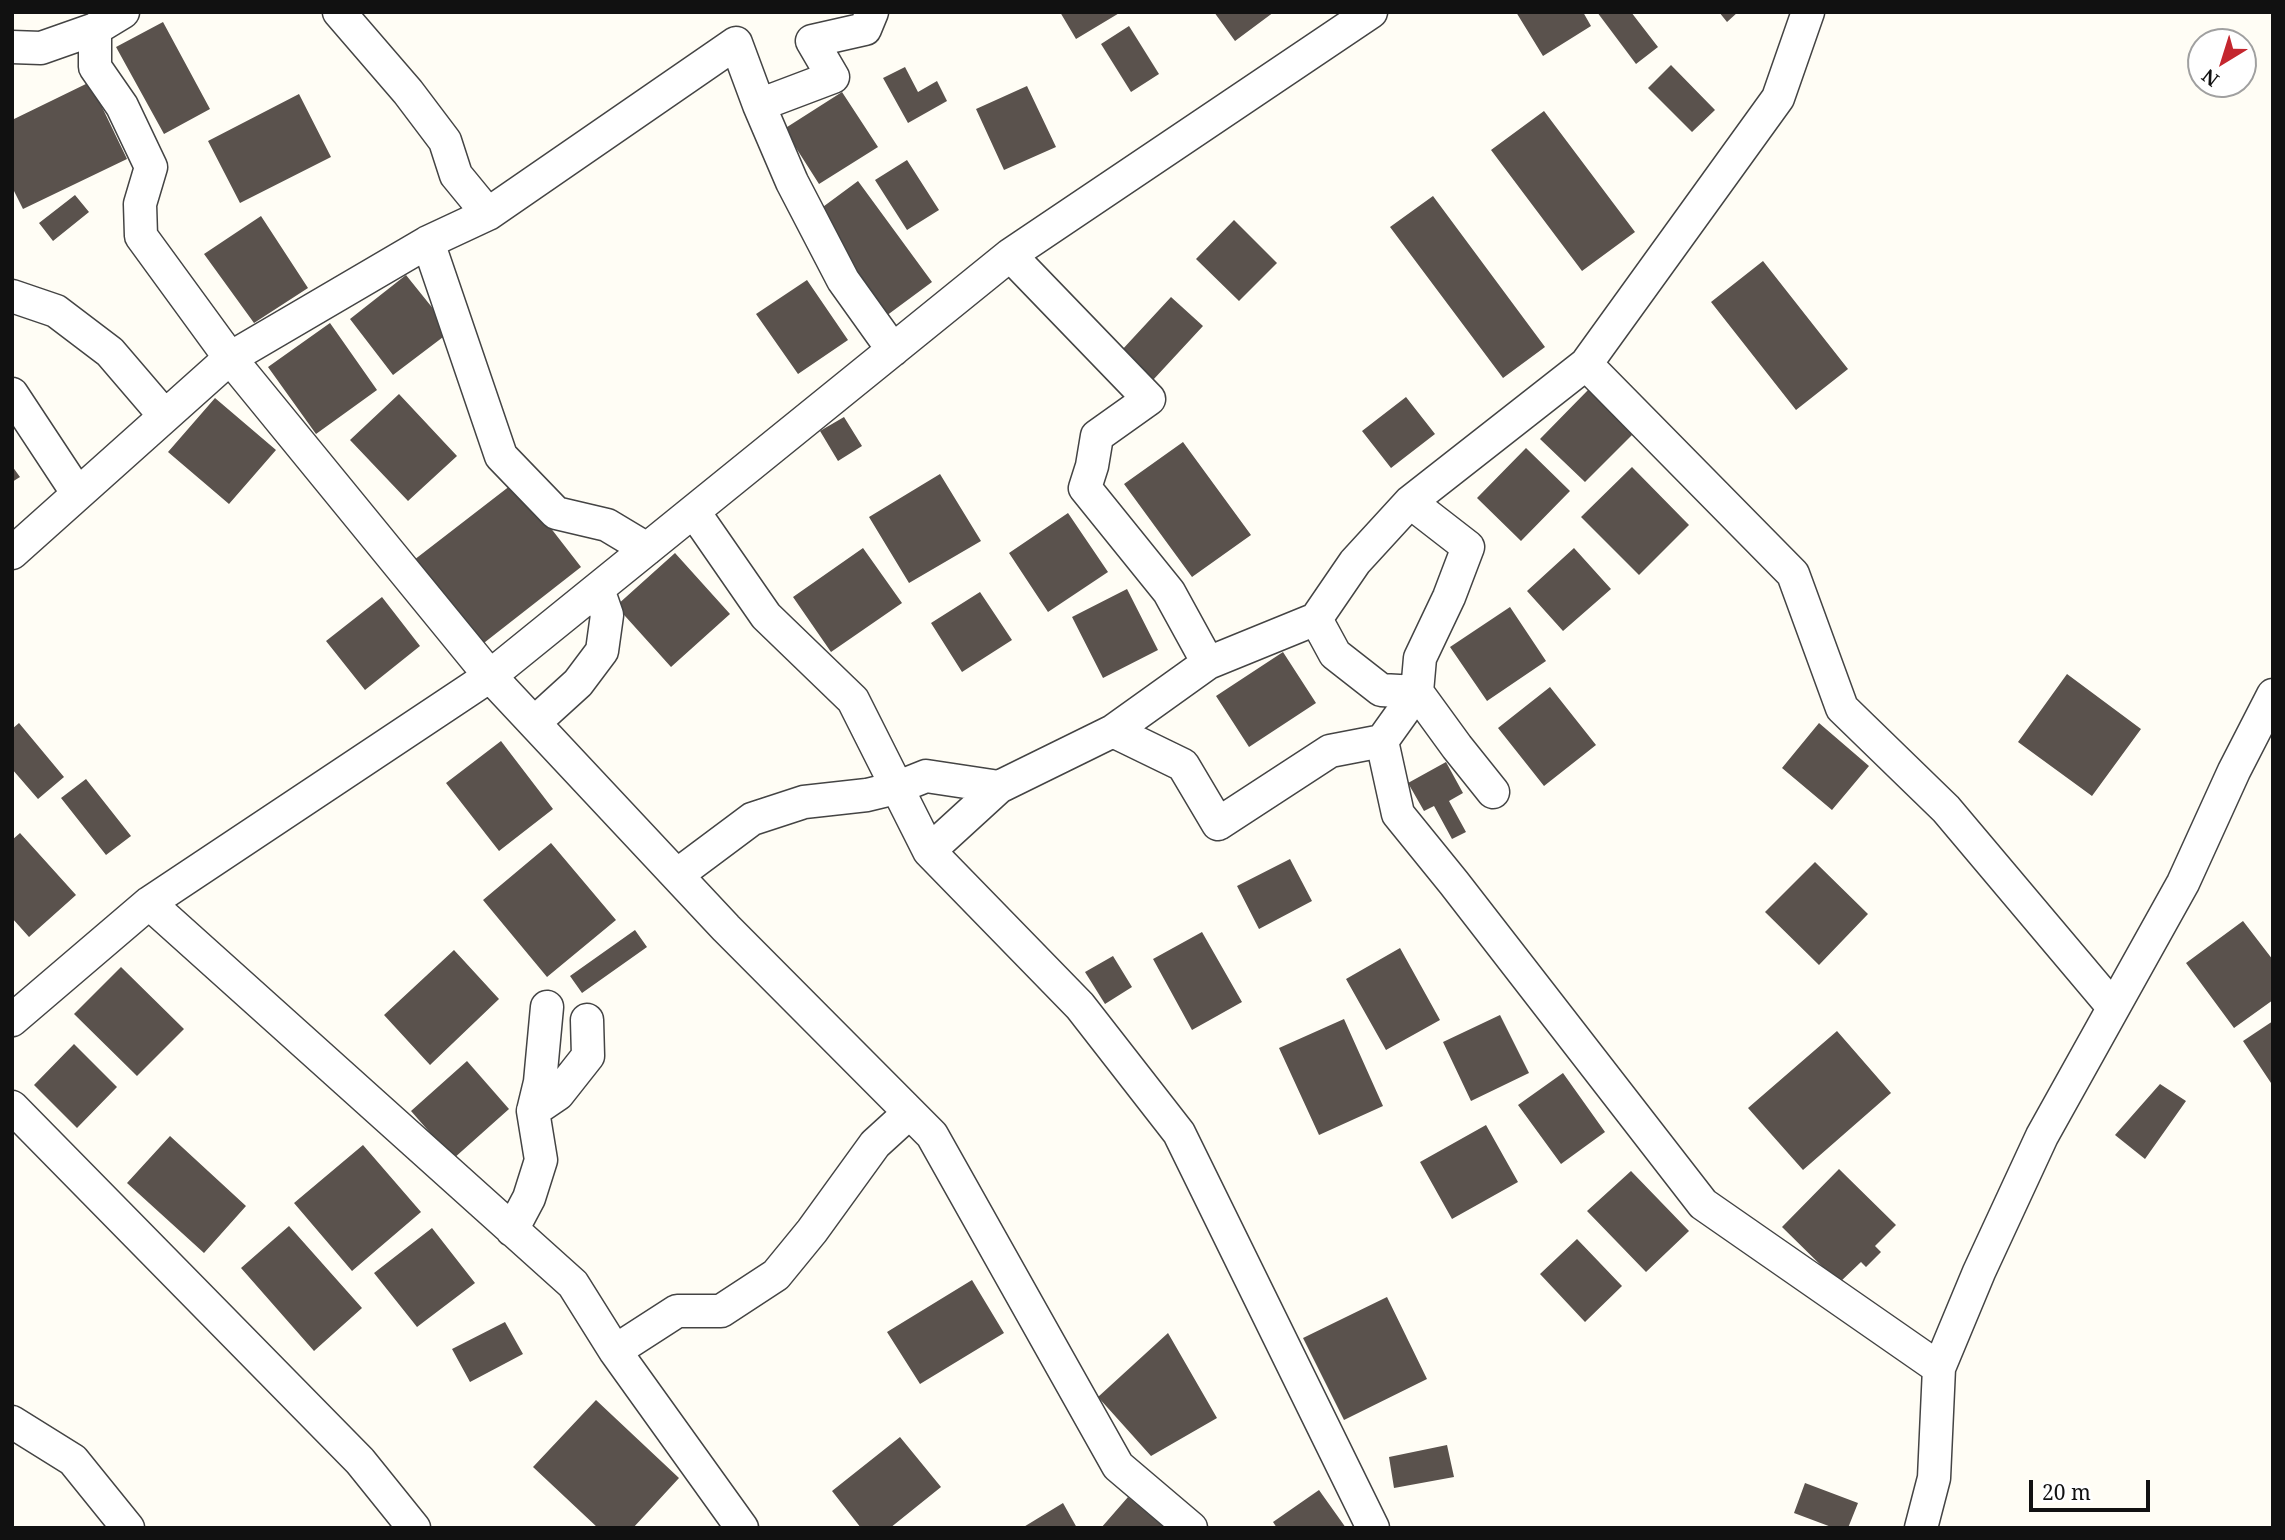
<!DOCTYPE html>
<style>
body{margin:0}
#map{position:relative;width:2285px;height:1540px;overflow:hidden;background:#fffdf5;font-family:"Noto Serif",serif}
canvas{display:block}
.frame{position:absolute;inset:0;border:14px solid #111;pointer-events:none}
.north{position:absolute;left:2187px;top:28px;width:70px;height:70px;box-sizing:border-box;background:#fff;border:2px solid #a0a0a0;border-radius:50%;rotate:218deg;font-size:19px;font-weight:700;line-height:28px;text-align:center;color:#111}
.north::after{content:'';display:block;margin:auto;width:24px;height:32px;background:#c4262e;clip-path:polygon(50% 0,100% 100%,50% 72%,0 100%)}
.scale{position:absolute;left:2029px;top:1480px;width:121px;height:32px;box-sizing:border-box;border:4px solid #111;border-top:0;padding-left:9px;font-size:21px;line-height:24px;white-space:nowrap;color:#111;-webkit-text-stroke:5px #fff;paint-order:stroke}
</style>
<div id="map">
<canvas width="2285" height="1540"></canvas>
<div class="frame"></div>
<div class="north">N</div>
<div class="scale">20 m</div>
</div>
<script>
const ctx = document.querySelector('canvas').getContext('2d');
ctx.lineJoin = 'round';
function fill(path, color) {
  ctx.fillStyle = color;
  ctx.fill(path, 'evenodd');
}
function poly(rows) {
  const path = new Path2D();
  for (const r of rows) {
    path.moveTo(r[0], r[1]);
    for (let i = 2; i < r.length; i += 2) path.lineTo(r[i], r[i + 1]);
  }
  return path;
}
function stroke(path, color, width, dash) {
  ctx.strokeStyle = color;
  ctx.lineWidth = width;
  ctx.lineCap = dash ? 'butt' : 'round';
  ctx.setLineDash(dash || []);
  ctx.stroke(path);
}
fill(poly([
 [1060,12,1121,12,1076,39],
 [1214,12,1274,12,1235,41],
 [1516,12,1583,12,1591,26,1543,56],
 [1597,12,1631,12,1658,47,1636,64],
 [1719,12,1738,12,1727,22],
 [163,22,210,109,164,134,116,47],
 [1129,26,1159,74,1131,92,1101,44],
 [1671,65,1715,110,1692,132,1648,88],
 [905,67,918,92,937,81,947,101,908,123,883,78],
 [90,82,127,159,23,209,12,187,12,120],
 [1027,86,1056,147,1004,170,976,109],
 [842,92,878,147,819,184,784,129],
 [299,94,331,157,240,203,208,141],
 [1544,111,1635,232,1582,271,1491,150],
 [907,160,939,210,907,230,875,180],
 [858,181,932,282,886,316,812,215],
 [75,195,89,212,53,241,39,223],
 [1433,196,1545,347,1503,378,1390,227],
 [261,216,308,288,254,323,204,254],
 [1234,220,1277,263,1239,301,1196,259],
 [1763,261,1848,369,1796,410,1711,302],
 [406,275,451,331,393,375,350,319],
 [807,280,848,340,798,374,756,314],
 [1171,297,1203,326,1153,380,1121,351],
 [330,323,377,390,316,434,268,367],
 [1589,389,1634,433,1585,482,1540,439],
 [399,394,457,456,408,501,350,440],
 [1406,397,1435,434,1391,468,1362,431],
 [215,398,276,450,229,504,168,452],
 [844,417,862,446,838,461,820,431],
 [1183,442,1251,535,1192,577,1124,484],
 [1526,448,1570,491,1521,541,1477,498],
 [12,466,20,477,12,482],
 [1632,467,1689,525,1639,575,1581,517],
 [940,474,981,541,909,583,869,517],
 [515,482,581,567,480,646,414,560],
 [1068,513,1108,572,1048,612,1009,553],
 [863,548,902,603,831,652,793,597],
 [1574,548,1611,589,1563,631,1527,591],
 [675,553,730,614,671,667,616,606],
 [1127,589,1158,650,1103,678,1072,617],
 [980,592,1012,640,962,672,931,623],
 [382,597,420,646,365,690,326,641],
 [1510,607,1546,661,1487,701,1450,647],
 [1283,652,1316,703,1249,747,1216,696],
 [2067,674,2141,729,2092,796,2018,742],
 [1550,687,1596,745,1544,786,1498,728],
 [19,723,64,777,38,799,12,769,12,729],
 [1819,723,1869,766,1832,810,1782,768],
 [501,741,553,809,499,851,446,783],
 [1446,762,1463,793,1449,801,1466,832,1452,839,1434,806,1424,811,1408,783],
 [86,779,131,836,106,855,61,798],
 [20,833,76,895,29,937,12,918,12,840],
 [551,843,616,920,547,977,483,900],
 [1290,859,1312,901,1259,929,1237,886],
 [1815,862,1868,914,1819,965,1765,912],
 [2243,921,2273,960,2273,1000,2234,1028,2186,963],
 [635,930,647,947,582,993,570,976],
 [1202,932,1242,1002,1192,1030,1153,959],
 [1400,948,1440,1020,1386,1050,1346,979],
 [454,950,499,999,430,1065,384,1015],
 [1113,956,1132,987,1105,1004,1085,972],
 [121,967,184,1029,137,1076,74,1014],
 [1500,1015,1529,1073,1471,1101,1443,1042],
 [1344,1019,1383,1106,1319,1135,1279,1048],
 [2273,1021,2273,1086,2243,1041],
 [1837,1031,1891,1093,1803,1170,1748,1108],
 [74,1044,117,1087,77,1128,34,1085],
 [467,1061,509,1109,453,1159,411,1111],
 [1563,1073,1605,1132,1561,1164,1518,1105],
 [2160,1084,2186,1101,2145,1159,2115,1135],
 [1486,1125,1518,1182,1452,1219,1420,1162],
 [170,1136,246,1206,204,1253,127,1183],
 [363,1145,421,1212,352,1271,294,1203],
 [1839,1169,1896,1225,1875,1246,1881,1252,1866,1267,1861,1262,1839,1283,1782,1227],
 [1631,1171,1689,1231,1646,1272,1587,1211],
 [289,1226,362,1308,314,1351,241,1268],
 [432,1228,475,1283,417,1327,374,1273],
 [1577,1239,1622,1286,1585,1322,1540,1274],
 [972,1280,1004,1333,920,1384,887,1332],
 [1387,1297,1427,1379,1344,1420,1303,1338],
 [505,1322,523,1354,470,1382,452,1349],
 [1168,1333,1217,1418,1151,1456,1098,1397],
 [596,1400,679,1478,633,1528,598,1528,533,1467],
 [900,1437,941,1487,890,1528,861,1528,832,1491],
 [1447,1445,1454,1477,1394,1488,1389,1457],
 [1805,1483,1858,1503,1848,1528,1834,1528,1794,1513],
 [1319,1490,1346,1528,1277,1528,1273,1522],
 [1128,1497,1165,1528,1101,1528],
 [1063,1503,1077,1528,1022,1528]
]), '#5a524d');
const minor = poly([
 [339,12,408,92,445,141,456,175,488,214],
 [12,47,41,48,95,29,123,12],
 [759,105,792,182,843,280,893,350],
 [428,242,501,456,556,513,607,525,647,549],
 [12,296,56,311,110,352,164,415],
 [1586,364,1778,98,1808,12],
 [12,394,78,494],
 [1410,502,1468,547,1449,597,1420,658,1417,692,1381,690,1335,654,1316,619,1355,562,1410,502,1586,364,1793,574,1842,708,1946,809,2113,1007],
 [694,512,766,616,853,700,929,851,1080,1006,1179,1133,1373,1528],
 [12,553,230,358,141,236,140,204,151,167,122,106,95,67,95,29],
 [1208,663,1316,619],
 [534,723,578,683,602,651,607,615,598,589],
 [1113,731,1183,765,1218,824,1330,751,1382,741],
 [1493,792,1457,747,1417,692,1382,741,1398,814,1454,883,1703,1204,1939,1368],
 [929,851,999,787],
 [677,875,752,819,804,802,867,795,896,788,926,776,999,787,1113,731,1208,663,1169,592,1085,488,1092,466,1097,436,1149,399,1010,255],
 [149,903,573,1284,615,1351,742,1528],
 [12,1020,149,903,490,676,230,358,428,242,488,214,736,43,759,105,833,77,812,41,865,29,872,12],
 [12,1107,360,1461,414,1528],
 [533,1111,540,1082,547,1007],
 [512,1230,529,1198,541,1160,533,1111,558,1094,588,1056,587,1020],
 [615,1351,677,1311,721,1311,776,1275,812,1231,875,1144,909,1113],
 [12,1422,73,1460,128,1528],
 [1191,1528,1118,1466,932,1135,726,928,490,676,1010,255,1371,12],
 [1921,1528,1934,1478,1939,1368,1979,1272,2042,1136,2183,883,2234,771,2273,695]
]);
stroke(minor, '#444', 35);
stroke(minor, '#fff', 32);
</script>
